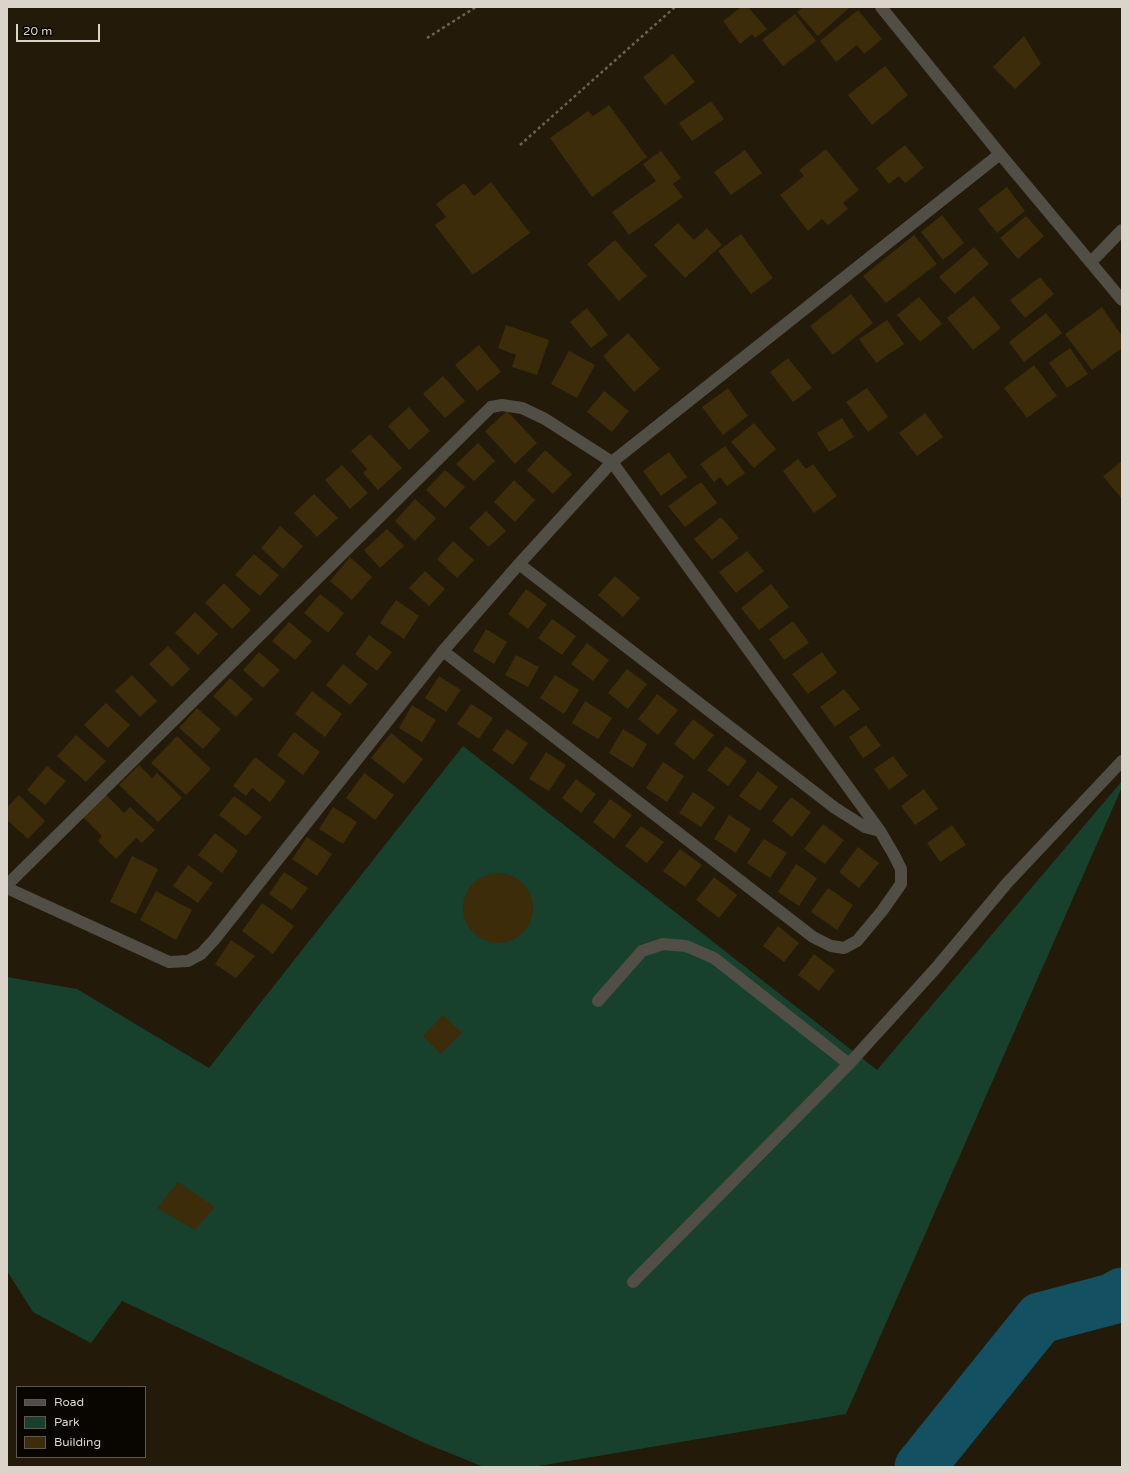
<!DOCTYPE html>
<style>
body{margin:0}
#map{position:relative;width:1129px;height:1474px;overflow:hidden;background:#231a09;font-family:"Varela Round",sans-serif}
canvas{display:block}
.frame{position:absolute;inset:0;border:8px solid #dad4ca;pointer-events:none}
.legend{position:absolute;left:16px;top:1386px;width:130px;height:72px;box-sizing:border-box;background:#090602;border:1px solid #5d5852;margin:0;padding:5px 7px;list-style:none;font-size:12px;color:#dad4ca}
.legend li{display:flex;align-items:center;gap:8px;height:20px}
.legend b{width:20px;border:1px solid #5d5852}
.scale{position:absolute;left:16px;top:24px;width:84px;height:18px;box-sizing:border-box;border:2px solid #dad4ca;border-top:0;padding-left:5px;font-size:12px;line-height:14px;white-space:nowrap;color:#dad4ca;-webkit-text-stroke:3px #090602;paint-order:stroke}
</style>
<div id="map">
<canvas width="1129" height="1474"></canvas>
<div class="frame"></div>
<ul class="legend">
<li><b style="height:5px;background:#514e46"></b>Road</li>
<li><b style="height:11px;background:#17402d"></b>Park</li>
<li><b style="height:11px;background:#3c2c0a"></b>Building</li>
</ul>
<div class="scale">20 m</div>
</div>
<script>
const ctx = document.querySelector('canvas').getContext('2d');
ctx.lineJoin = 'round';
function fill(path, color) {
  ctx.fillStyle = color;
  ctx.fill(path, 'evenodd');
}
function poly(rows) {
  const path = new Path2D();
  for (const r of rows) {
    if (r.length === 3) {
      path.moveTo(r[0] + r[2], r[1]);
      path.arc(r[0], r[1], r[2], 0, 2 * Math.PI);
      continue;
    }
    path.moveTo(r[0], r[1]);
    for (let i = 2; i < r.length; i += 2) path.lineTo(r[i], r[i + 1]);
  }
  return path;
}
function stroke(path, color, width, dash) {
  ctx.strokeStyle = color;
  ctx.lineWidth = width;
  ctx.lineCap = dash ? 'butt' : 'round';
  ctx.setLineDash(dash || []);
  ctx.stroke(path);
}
fill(poly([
 [463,746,877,1070,1122,781,1122,787,846,1414,533,1467,484,1467,422,1442,122,1301,91,1343,33,1312,7,1271,7,977,77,989,209,1068]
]), '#17402d');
stroke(poly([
 [920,1467,1040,1318,1112,1299,1122,1293]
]), '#135062', 51);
fill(poly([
 [741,7,748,7,767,29,755,38,752,34,740,44,723,21],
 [803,7,850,7,818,36,797,12],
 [858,10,882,39,864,54,857,45,836,62,820,41],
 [795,14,816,41,783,66,762,40],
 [1024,36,1041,64,1015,89,993,67],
 [673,54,695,82,665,105,643,77],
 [885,66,908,95,872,125,848,95],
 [711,101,724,119,692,141,679,123],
 [609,105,647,157,592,197,550,138,588,111,593,116],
 [905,145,924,168,905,183,899,176,889,184,876,168],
 [826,149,859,190,843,203,848,209,828,225,822,219,808,231,780,195,804,176,799,170],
 [745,150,762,173,731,195,714,172],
 [661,151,681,178,673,184,683,197,629,235,612,212,656,181,643,164],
 [491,182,530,233,473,275,435,225,446,217,436,204,464,183,474,196],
 [1007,187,1025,211,997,233,978,209],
 [942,215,964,243,943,260,921,232],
 [1026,216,1044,236,1018,259,1000,238],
 [678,223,694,240,707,228,722,245,685,278,654,245],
 [741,234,773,278,751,294,718,251],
 [914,235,937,264,886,303,863,276],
 [615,240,647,276,619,301,587,264],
 [974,247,989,264,955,294,939,277],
 [1040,277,1054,294,1025,318,1010,300],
 [851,294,873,323,833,355,810,326],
 [974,296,1001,328,973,350,947,318],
 [919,297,942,324,920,342,897,315],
 [1102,307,1122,336,1122,348,1092,370,1065,334],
 [587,308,608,335,591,348,570,322],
 [1046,313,1062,333,1024,362,1009,342],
 [887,320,904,344,876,363,859,339],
 [506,325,549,340,537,375,512,367,516,355,498,348],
 [628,333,660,369,634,392,603,356],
 [479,345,501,372,477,391,455,365],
 [1070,348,1088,374,1067,388,1049,363],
 [569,351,595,365,577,398,551,384],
 [788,358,812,388,793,402,770,372],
 [1034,365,1057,396,1027,418,1004,388],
 [443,376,465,401,445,418,423,394],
 [728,388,748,416,723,435,702,407],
 [867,388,888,417,868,432,846,402],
 [604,391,629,411,612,432,587,412],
 [409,407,430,431,409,450,388,426],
 [507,411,537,443,515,464,485,431],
 [925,413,943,437,917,456,899,433],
 [842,418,854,437,829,452,817,433],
 [754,423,776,449,754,468,731,442],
 [370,434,402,468,378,490,363,473,367,469,351,451],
 [478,443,495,461,474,481,456,464],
 [725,446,745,473,727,486,720,477,714,482,700,464],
 [545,450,572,474,553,494,527,470],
 [669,452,687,477,661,496,643,471],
 [798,459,806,469,813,464,837,496,814,513,783,471],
 [1122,461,1122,499,1103,476],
 [342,465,368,493,350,509,325,480],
 [445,470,465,487,445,508,426,490],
 [514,480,535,500,515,522,494,502],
 [701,482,717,503,685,527,668,506],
 [314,494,338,518,317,537,294,513],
 [415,499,436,518,415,541,395,521],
 [486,511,506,531,489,547,469,528],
 [721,517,739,538,712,560,694,539],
 [280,526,303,546,283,569,261,548],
 [387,529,404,546,380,568,364,550],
 [453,541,474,560,457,578,437,559],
 [747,551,764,571,736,593,719,572],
 [254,554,279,575,260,596,235,575],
 [350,557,372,577,352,600,330,581],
 [425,571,445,589,429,606,409,588],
 [615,576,640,598,623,617,598,595],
 [224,583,251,610,232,629,205,603],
 [771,584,789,607,759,630,741,608],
 [526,589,547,604,528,629,508,614],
 [320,594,344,613,328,633,304,613],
 [396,600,419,616,404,639,380,623],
 [195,612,218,634,198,655,175,633],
 [552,619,576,636,562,655,538,638],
 [793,621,809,643,784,660,769,639],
 [289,622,312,641,295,660,272,641],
 [486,629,507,642,494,664,473,651],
 [369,635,392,652,377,671,355,654],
 [587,643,609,660,593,681,571,664],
 [168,646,190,669,172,687,149,664],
 [259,652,280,670,263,688,243,670],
 [822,652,837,673,808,694,792,674],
 [516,655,539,667,528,687,505,675],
 [343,664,368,684,350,705,326,685],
 [627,669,647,684,628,709,608,693],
 [132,675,157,701,140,717,115,691],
 [555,675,579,690,564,714,540,698],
 [439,676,461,690,446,712,425,698],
 [230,678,253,699,236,717,213,696],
 [844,689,860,709,835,727,820,707],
 [312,691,342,714,325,737,295,714],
 [657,694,678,710,658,735,638,719],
 [585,701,612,718,598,739,572,723],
 [106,703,130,725,108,748,84,725],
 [471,704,493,718,479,739,457,724],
 [412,705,436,720,422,742,399,728],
 [197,708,221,729,203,749,179,728],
 [693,719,714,735,694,760,674,744],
 [866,725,881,746,863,758,849,737],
 [507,729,528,743,513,765,492,750],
 [623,729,647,744,633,768,609,753],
 [294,732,320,752,303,775,277,755],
 [391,733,423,759,404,784,371,758],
 [76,735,106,761,86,782,57,756],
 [177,736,211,769,186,795,151,763],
 [726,746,747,761,728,786,707,770],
 [546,752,566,765,549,791,529,779],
 [893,756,908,776,889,790,874,769],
 [255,757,286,781,270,802,252,788,246,796,233,786],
 [663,762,684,776,667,802,646,788],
 [139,765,152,778,157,773,182,798,158,822,119,785],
 [47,766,66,781,45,805,27,790],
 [758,771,778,787,760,811,739,796],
 [364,773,394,795,375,820,346,798],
 [576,779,596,794,581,813,562,798],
 [924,789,938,809,915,825,901,806],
 [693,792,715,807,701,827,679,813],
 [105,794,124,813,130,807,155,830,142,843,136,838,116,859,98,841,102,836,83,817],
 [19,795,45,821,28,839,7,820,7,807],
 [234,796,262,817,246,836,219,815],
 [791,797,811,812,792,837,772,821],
 [610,799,632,815,614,839,593,822],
 [333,807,357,822,343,844,319,829],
 [729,815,751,829,736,853,714,839],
 [823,824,844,840,825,864,804,849],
 [952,825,966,845,940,862,927,843],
 [641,826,664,842,647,863,625,846],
 [215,833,238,851,222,873,198,855],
 [307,837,332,854,317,876,292,859],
 [764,839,787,853,770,878,747,863],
 [858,847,879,863,859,888,839,872],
 [680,849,702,865,685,887,663,871],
 [132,856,158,869,136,914,110,902],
 [796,864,817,878,799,906,778,892],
 [188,865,213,883,198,903,173,886],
 [284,872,308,888,292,910,269,894],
 [498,908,35],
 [714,877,737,895,719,918,696,900],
 [828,888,853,905,837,930,811,912],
 [156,891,192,910,176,940,140,920],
 [262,903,294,926,273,954,242,931],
 [778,926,799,943,784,962,763,946],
 [231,940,255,956,236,978,215,964],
 [814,954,835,970,819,991,798,975],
 [443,1015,462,1033,441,1054,423,1036],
 [178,1182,215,1207,195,1230,157,1208]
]), '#3c2c0a');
stroke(poly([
 [427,38,476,7],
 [520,145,675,7]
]), '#6b6354', 2.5, [3, 3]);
stroke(poly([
 [598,1001,642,951,663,944,686,946,714,958,849,1064],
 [633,1282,849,1064,936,968,1008,882,1122,761]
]), '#514e46', 12);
stroke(poly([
 [881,7,1000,154,1122,300],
 [1091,262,1122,230],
 [519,564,835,808,865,827,880,831],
 [7,885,491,407,502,405,522,408,545,419,612,462,880,831,894,855,901,869,901,884,882,911,857,941,844,948,831,946,813,937,443,651],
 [7,888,169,962,188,961,201,954,214,940,443,651,519,564,612,462,1000,154]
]), '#514e46', 12);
</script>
